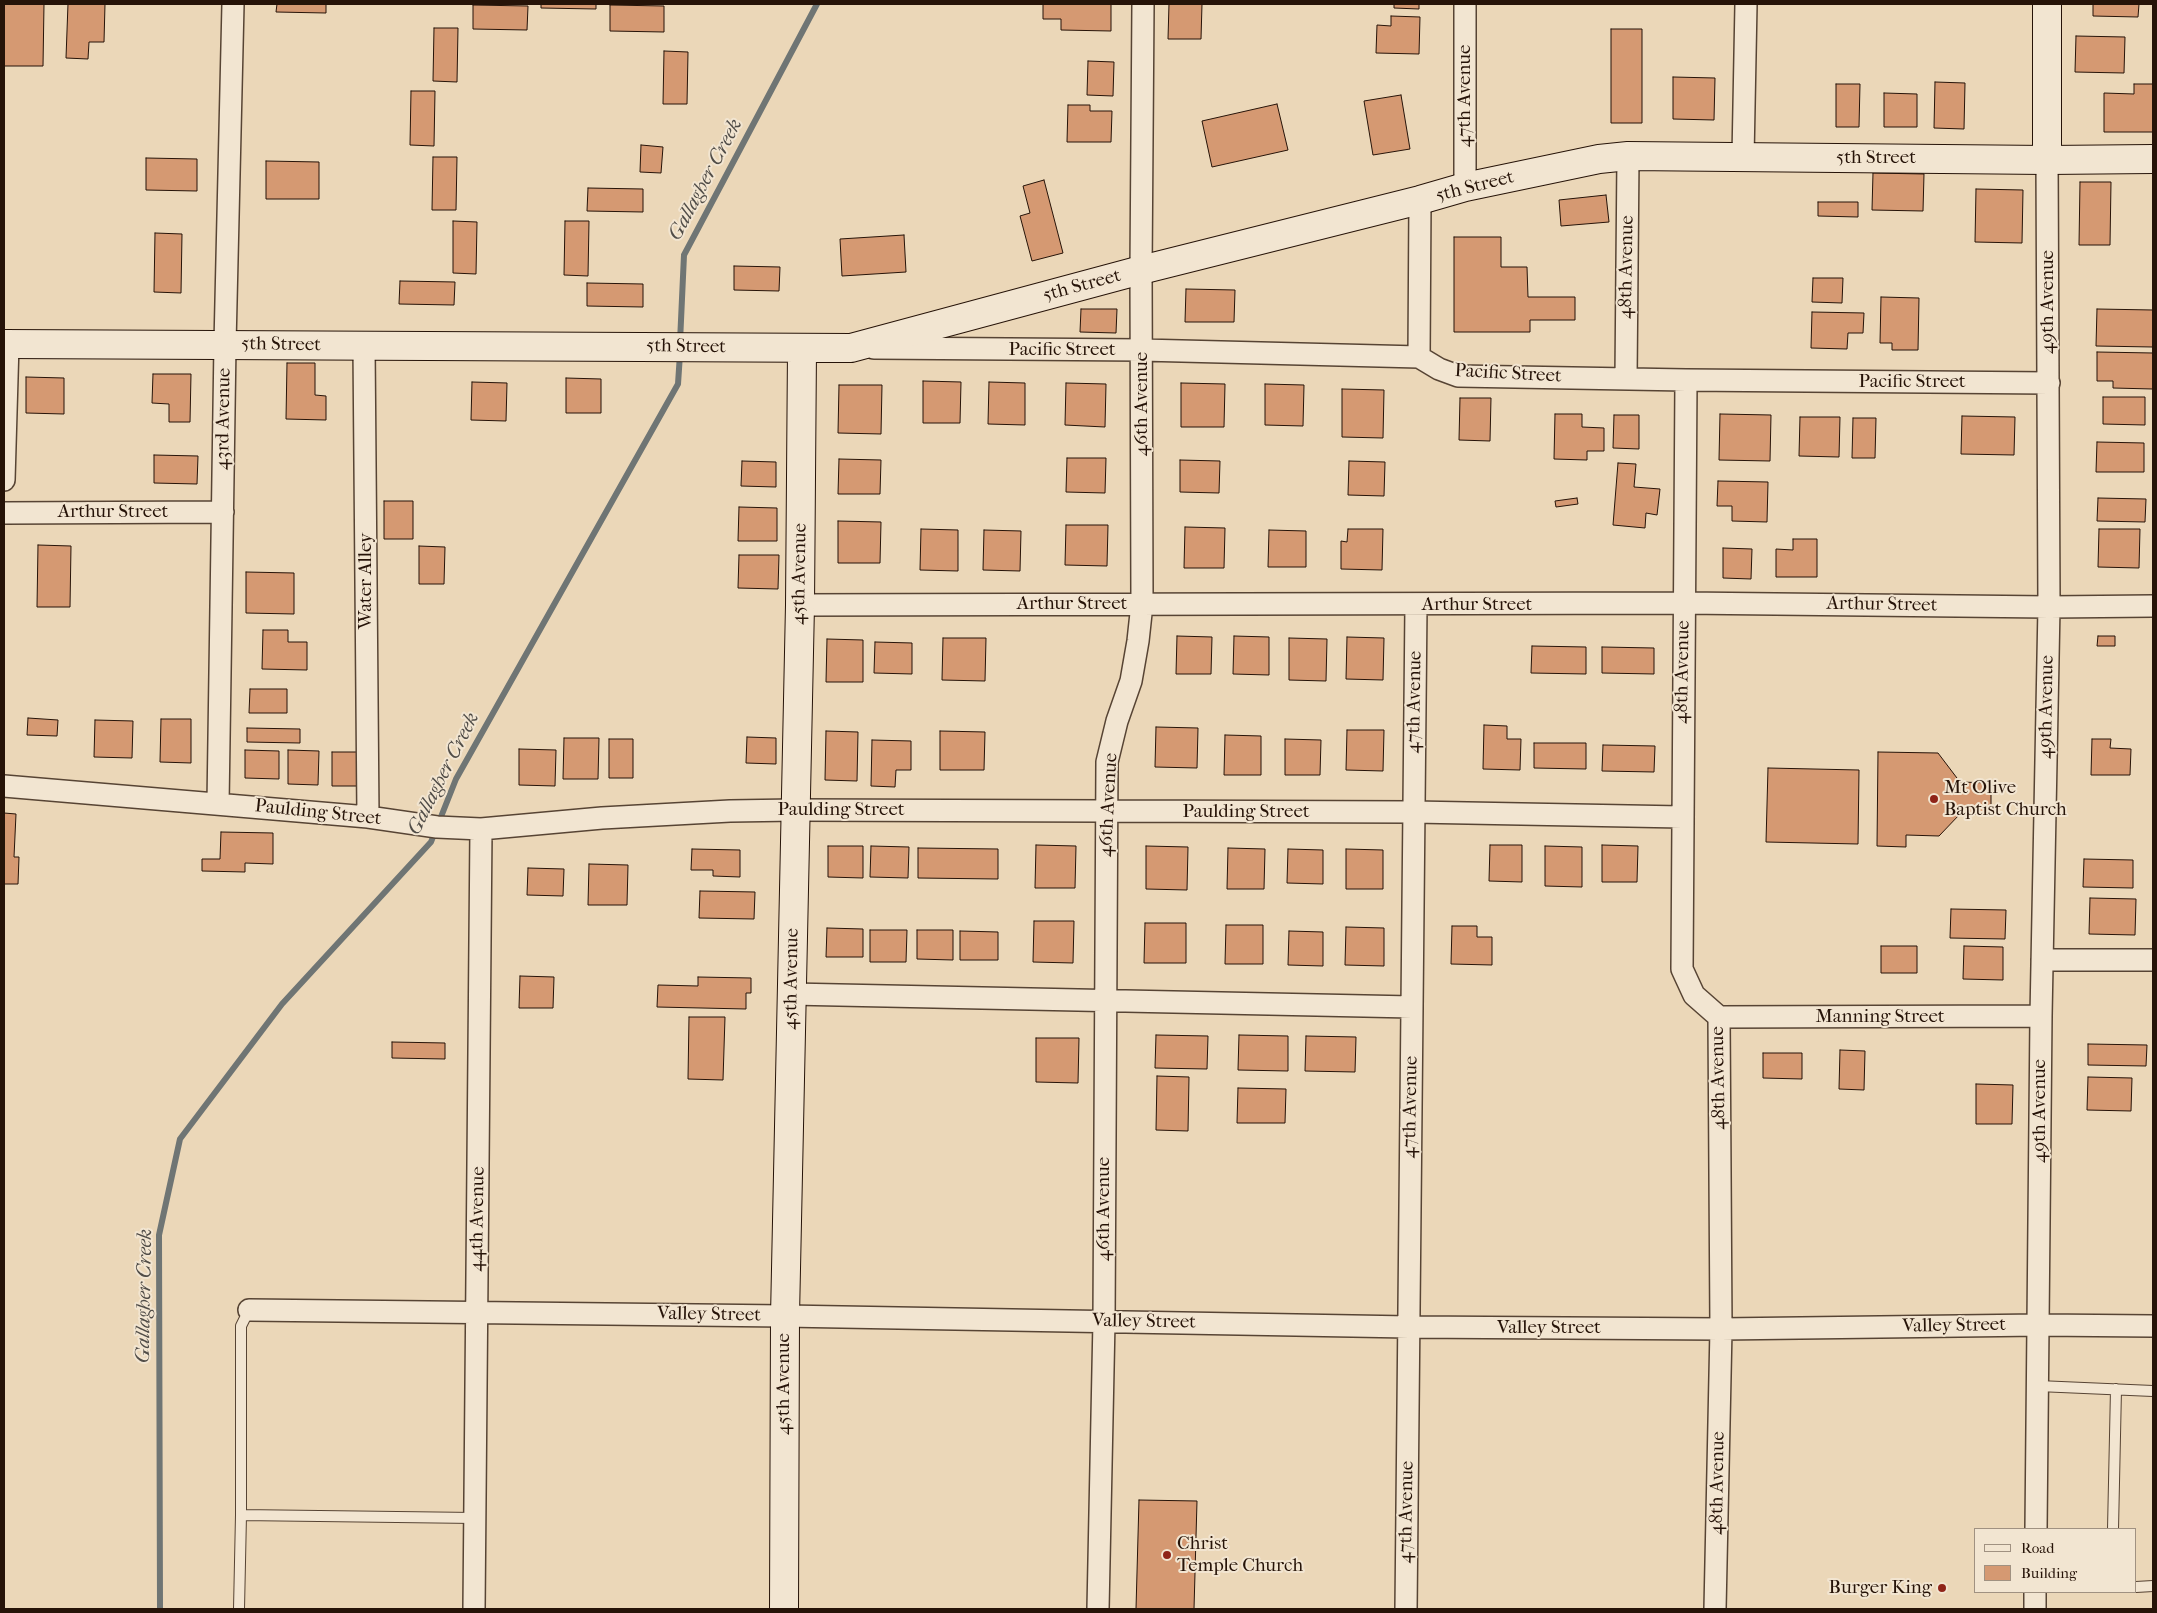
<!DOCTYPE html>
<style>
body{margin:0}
#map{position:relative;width:2157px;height:1613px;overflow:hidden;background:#ebd7b8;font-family:"IM FELL French Canon",serif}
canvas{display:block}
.frame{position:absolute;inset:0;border:5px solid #261308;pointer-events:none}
.legend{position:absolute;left:1974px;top:1528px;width:162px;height:65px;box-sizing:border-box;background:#f2e5d1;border:1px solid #a09181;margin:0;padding:6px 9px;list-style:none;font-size:15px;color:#261308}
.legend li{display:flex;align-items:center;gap:10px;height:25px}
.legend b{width:25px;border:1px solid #a09181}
</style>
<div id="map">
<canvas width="2157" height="1613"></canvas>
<div class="frame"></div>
<ul class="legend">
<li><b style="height:6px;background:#f2e5d1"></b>Road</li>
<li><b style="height:14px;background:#d59972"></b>Building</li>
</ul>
</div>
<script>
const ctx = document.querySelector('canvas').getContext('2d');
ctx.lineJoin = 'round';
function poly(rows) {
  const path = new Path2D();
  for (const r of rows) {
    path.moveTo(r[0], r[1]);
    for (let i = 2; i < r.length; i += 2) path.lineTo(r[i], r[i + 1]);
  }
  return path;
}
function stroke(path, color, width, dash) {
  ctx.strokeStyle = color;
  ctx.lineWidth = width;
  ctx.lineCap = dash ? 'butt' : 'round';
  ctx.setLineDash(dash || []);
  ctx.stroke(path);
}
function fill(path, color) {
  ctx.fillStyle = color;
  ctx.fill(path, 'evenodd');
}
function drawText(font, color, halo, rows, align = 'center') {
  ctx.font = font + ' "IM FELL French Canon",serif';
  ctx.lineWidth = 4;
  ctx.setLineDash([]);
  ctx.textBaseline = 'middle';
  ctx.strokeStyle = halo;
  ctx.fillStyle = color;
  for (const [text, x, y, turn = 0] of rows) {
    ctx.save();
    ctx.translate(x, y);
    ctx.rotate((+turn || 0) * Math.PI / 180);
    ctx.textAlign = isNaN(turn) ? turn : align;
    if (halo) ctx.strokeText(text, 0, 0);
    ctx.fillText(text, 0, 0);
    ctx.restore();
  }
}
stroke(poly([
 [680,342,684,255,817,4],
 [160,1609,159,1235,180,1139,282,1004,431,842,456,779,678,384,680,354]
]), '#6f7574', 6);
const building = poly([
 [4,4,44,4,43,66,4,66,4,4],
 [68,4,105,4,104,42,89,42,88,59,66,58,68,4],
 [277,4,326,4,326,13,276,12,277,4],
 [541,4,596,4,596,9,541,8,541,4],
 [1043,4,1111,4,1111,31,1061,30,1061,19,1043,19,1043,4],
 [1169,4,1202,4,1201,39,1168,39,1169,4],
 [1394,4,1419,4,1419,9,1394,8,1394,4],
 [2093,4,2139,4,2138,17,2093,16,2093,4],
 [473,5,528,6,527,30,473,29,473,5],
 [610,5,664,6,664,32,610,31,610,5],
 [1391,16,1420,17,1419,54,1376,53,1377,25,1391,26,1391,16],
 [434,28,458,28,457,82,433,81,434,28],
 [1611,29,1642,29,1642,123,1611,123,1611,29],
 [2076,36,2125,37,2124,73,2075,72,2076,36],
 [664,51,688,52,687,104,663,104,664,51],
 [1088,61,1114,62,1113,96,1087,95,1088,61],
 [1673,77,1715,78,1714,120,1673,119,1673,77],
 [1935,82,1965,83,1964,129,1934,128,1935,82],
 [1836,84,1860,84,1859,127,1836,127,1836,84],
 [2134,84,2153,84,2153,132,2104,132,2104,93,2134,94,2134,84],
 [411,91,435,91,434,146,410,145,411,91],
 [1884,93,1917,94,1917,127,1884,127,1884,93],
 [1401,95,1410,149,1373,155,1364,101,1401,95],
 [1277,104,1288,150,1212,167,1202,121,1277,104],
 [1068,105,1090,105,1090,111,1112,111,1111,142,1067,142,1068,105],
 [641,145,663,147,661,173,640,172,641,145],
 [433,157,457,157,456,210,432,210,433,157],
 [146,158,197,159,197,191,146,190,146,158],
 [266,161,319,162,319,199,266,199,266,161],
 [1873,173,1924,174,1923,211,1872,210,1873,173],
 [1044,180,1063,253,1032,261,1020,216,1030,213,1023,186,1044,180],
 [2080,182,2111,182,2110,245,2079,245,2080,182],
 [588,188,643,189,643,212,587,211,588,188],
 [1976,189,2023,190,2022,243,1975,242,1976,189],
 [1606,195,1609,222,1561,226,1559,200,1606,195],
 [1818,202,1858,202,1858,217,1818,216,1818,202],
 [453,221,477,222,476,274,453,273,453,221],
 [565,221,589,221,588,276,564,275,565,221],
 [155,233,182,234,181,293,154,292,155,233],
 [904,235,906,272,842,276,840,239,904,235],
 [1454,237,1501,237,1501,267,1527,267,1528,297,1575,297,1575,320,1530,320,1530,332,1454,332,1454,237],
 [734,266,780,267,779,291,734,290,734,266],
 [1813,278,1843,278,1842,303,1812,302,1813,278],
 [400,281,455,282,454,305,399,304,400,281],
 [587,283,643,284,643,307,587,306,587,283],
 [1186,289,1235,290,1234,322,1185,322,1186,289],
 [1881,297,1919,298,1918,350,1892,350,1892,343,1880,343,1881,297],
 [1081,309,1117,309,1116,333,1080,332,1081,309],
 [2097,309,2153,310,2153,347,2096,346,2097,309],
 [1812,312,1864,313,1863,333,1848,333,1847,349,1811,348,1812,312],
 [2097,352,2153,353,2153,389,2113,388,2113,381,2097,381,2097,352],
 [287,363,315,363,315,395,326,396,326,420,286,419,287,363],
 [153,374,191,374,190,422,169,422,169,404,152,403,153,374],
 [26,377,64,378,64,414,26,413,26,377],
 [566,378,601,379,601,413,566,413,566,378],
 [923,381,961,382,960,423,923,423,923,381],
 [472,382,507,383,506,421,471,420,472,382],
 [989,382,1025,383,1025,425,988,424,989,382],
 [1066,383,1106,384,1105,427,1065,425,1066,383],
 [1181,383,1225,384,1224,427,1181,427,1181,383],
 [1265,384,1304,385,1303,426,1265,425,1265,384],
 [839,385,882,385,881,434,838,433,839,385],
 [1342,389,1384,390,1383,438,1342,437,1342,389],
 [2103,397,2145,397,2145,425,2103,424,2103,397],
 [1460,398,1491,398,1490,441,1459,440,1460,398],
 [1555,414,1582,414,1582,427,1604,428,1604,451,1587,451,1587,460,1554,459,1555,414],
 [1720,414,1771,415,1770,461,1719,460,1720,414],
 [1614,415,1639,415,1639,449,1613,448,1614,415],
 [1962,416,2015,417,2014,455,1961,454,1962,416],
 [1800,417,1840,417,1839,457,1799,456,1800,417],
 [1853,418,1876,418,1875,458,1852,458,1853,418],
 [2097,442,2144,443,2144,472,2096,472,2097,442],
 [154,455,198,456,197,484,154,483,154,455],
 [1067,458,1106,458,1105,493,1066,492,1067,458],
 [839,459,881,460,880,494,838,494,839,459],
 [1180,460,1220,461,1219,493,1180,492,1180,460],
 [742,461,776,462,776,487,741,486,742,461],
 [1349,461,1385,462,1384,496,1348,495,1349,461],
 [1618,463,1636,464,1634,487,1660,489,1657,515,1646,513,1645,528,1613,525,1618,463],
 [1718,481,1768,482,1767,522,1732,521,1732,506,1717,506,1718,481],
 [1577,498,1578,504,1556,507,1555,501,1577,498],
 [2098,498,2146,499,2145,522,2097,521,2098,498],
 [384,501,413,501,413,539,384,539,384,501],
 [739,507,777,508,777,541,738,541,739,507],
 [838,521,881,522,880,563,838,563,838,521],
 [1066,525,1108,525,1107,566,1065,565,1066,525],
 [1185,527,1225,528,1224,568,1184,568,1185,527],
 [921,529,958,530,958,571,920,570,921,529],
 [1348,529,1383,529,1382,570,1341,569,1341,541,1347,542,1348,529],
 [2099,529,2140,529,2139,568,2098,567,2099,529],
 [984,530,1021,531,1020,571,983,570,984,530],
 [1269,530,1306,531,1306,567,1268,567,1269,530],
 [1793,539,1817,539,1817,577,1776,577,1776,549,1793,550,1793,539],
 [38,545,71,546,70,607,37,607,38,545],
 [419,546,445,547,444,584,419,584,419,546],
 [1723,548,1752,549,1751,579,1723,578,1723,548],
 [739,555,779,555,778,589,738,588,739,555],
 [246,572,294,573,294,614,246,613,246,572],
 [263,630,288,630,288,642,307,642,307,670,262,669,263,630],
 [1177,636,1212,637,1211,674,1176,674,1177,636],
 [1234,636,1269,637,1269,675,1233,674,1234,636],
 [2098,636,2115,636,2115,646,2097,646,2098,636],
 [1347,637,1384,638,1383,680,1346,679,1347,637],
 [943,638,986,638,985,681,942,680,943,638],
 [1289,638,1327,639,1326,681,1289,680,1289,638],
 [827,639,863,640,863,682,826,682,827,639],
 [875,642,912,643,912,674,874,673,875,642],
 [1532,646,1586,647,1586,674,1531,673,1532,646],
 [1602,647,1654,648,1654,674,1602,673,1602,647],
 [250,689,287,689,287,713,249,713,250,689],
 [28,718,58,720,57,736,27,735,28,718],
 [161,719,191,719,191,763,160,762,161,719],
 [95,720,133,721,132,758,94,757,95,720],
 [1484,725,1507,726,1507,739,1521,739,1520,770,1483,769,1484,725],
 [1156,727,1198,728,1197,768,1155,767,1156,727],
 [247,728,300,729,300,743,247,742,247,728],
 [1347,730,1384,730,1383,771,1346,770,1347,730],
 [826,731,858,732,857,781,825,780,826,731],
 [940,731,985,732,984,770,940,770,940,731],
 [1225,735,1261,736,1261,775,1224,775,1225,735],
 [747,737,776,738,776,764,746,763,747,737],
 [564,738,599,738,598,779,563,779,564,738],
 [609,739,633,739,633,778,609,778,609,739],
 [1285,739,1321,740,1320,775,1285,775,1285,739],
 [2092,739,2111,739,2110,748,2131,749,2130,775,2091,775,2092,739],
 [872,740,911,741,911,770,896,770,895,787,871,786,872,740],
 [1534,743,1586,743,1586,769,1534,768,1534,743],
 [1603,745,1655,746,1654,772,1602,771,1603,745],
 [519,749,556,750,555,786,519,785,519,749],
 [245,750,279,751,279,779,245,778,245,750],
 [288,750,319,751,318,785,288,784,288,750],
 [332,752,359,752,358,786,332,786,332,752],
 [1878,752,1938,753,1960,782,1991,783,1991,815,1960,814,1939,836,1906,835,1906,847,1877,846,1878,752],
 [1768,768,1859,770,1858,844,1766,842,1768,768],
 [4,813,16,814,14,857,19,857,18,884,4,884,4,813],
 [221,832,273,833,273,864,245,863,245,872,202,871,202,859,220,859,221,832],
 [1036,845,1076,846,1075,888,1035,888,1036,845],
 [1490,845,1522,845,1522,882,1489,881,1490,845],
 [1602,845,1638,846,1637,882,1602,882,1602,845],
 [828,846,863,846,863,878,828,877,828,846],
 [871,846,909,847,908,878,870,877,871,846],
 [1146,846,1188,847,1187,890,1146,889,1146,846],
 [1545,846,1582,847,1582,887,1545,886,1545,846],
 [918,848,998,849,998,879,918,878,918,848],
 [1228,848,1265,849,1264,889,1227,889,1228,848],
 [692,849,740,850,740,877,713,876,713,870,691,870,692,849],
 [1288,849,1323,850,1323,884,1287,883,1288,849],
 [1346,849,1383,850,1383,889,1346,889,1346,849],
 [2084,859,2133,860,2133,888,2083,887,2084,859],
 [589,864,628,865,627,905,588,905,589,864],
 [528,868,564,869,563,896,527,895,528,868],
 [700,891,755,892,754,919,699,918,700,891],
 [2090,898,2136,899,2135,935,2089,934,2090,898],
 [1951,909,2006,910,2005,939,1950,938,1951,909],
 [1034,921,1074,921,1073,963,1033,962,1034,921],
 [1145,923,1186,923,1186,963,1144,963,1145,923],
 [1226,925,1263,925,1263,964,1225,964,1226,925],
 [1452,926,1477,926,1477,937,1492,937,1492,965,1451,964,1452,926],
 [1346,927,1384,928,1384,966,1345,965,1346,927],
 [827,928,863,929,863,957,826,957,827,928],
 [870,930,907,930,906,962,870,962,870,930],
 [917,930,953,930,953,960,917,959,917,930],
 [960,931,998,932,998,960,960,960,960,931],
 [1289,931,1323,932,1323,966,1288,965,1289,931],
 [1881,946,1917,946,1917,973,1881,973,1881,946],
 [1964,946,2003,947,2003,980,1963,979,1964,946],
 [520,976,554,977,553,1008,519,1008,520,976],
 [698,977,751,978,751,993,746,993,746,1009,657,1007,658,985,698,986,698,977],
 [689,1017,725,1017,723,1080,688,1079,689,1017],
 [1156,1035,1208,1036,1207,1069,1155,1068,1156,1035],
 [1239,1035,1288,1036,1288,1071,1238,1070,1239,1035],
 [1306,1036,1356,1037,1355,1072,1305,1071,1306,1036],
 [1036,1038,1079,1038,1078,1083,1036,1082,1036,1038],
 [392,1042,445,1043,445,1059,392,1058,392,1042],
 [2088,1044,2147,1045,2146,1066,2088,1065,2088,1044],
 [1840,1050,1865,1051,1864,1090,1839,1089,1840,1050],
 [1763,1053,1802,1053,1802,1079,1763,1078,1763,1053],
 [1157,1076,1189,1077,1188,1131,1156,1130,1157,1076],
 [2088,1077,2132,1078,2131,1111,2087,1110,2088,1077],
 [1976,1084,2013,1085,2012,1124,1976,1124,1976,1084],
 [1238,1088,1286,1089,1285,1123,1237,1123,1238,1088],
 [1139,1500,1197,1501,1194,1609,1136,1609,1139,1500]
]);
fill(building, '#d59972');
stroke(building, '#261308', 1);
const lane = poly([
 [2038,1386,2153,1391],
 [241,1515,241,1326,249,1310],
 [2113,1529,2116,1389],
 [2136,1587,2153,1586],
 [239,1609,241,1515,475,1518]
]);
const street = poly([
 [1465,4,1465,187],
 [1743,157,1746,4],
 [364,346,368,817],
 [874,348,1142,350,1419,357,1439,369,1458,376,1686,380,2049,383],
 [1419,357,1420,200],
 [1626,378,1628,156],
 [1686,380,1682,969,1694,995,1719,1017,1721,1329,1715,1609],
 [4,480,8,344],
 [4,513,223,512],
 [800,605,1684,603,2049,607,2153,606],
 [4,786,368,817,437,827,481,829,602,818,730,811,795,810,1414,812,1682,817],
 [218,804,225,344,233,4],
 [2042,960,2153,960],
 [791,994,1412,1007],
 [1719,1017,2041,1016],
 [249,1310,785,1316,1409,1327,1721,1329,2039,1325,2153,1326],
 [2036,1529,2041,1016,2049,607,2047,160],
 [474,1609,481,829],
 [1098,1609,1104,1321,1107,762,1117,721,1131,681,1138,641,1142,604,1141,270,1143,4],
 [1406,1609,1416,605],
 [2035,1609,2035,1592]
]);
const secondary = poly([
 [2047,4,2047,160],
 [4,344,851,348,1141,270,1420,200,1465,187,1599,159,1628,156,2047,160,2153,159],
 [784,1609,785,1316,800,605,802,349]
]);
stroke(lane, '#574434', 12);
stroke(street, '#574434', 24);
stroke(secondary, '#261308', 30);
stroke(lane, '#f2e5d1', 10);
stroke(street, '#f2e5d1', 21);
stroke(secondary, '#f2e5d1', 28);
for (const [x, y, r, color] of [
 [1934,799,5,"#8f2418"],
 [1167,1555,5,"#8f2418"],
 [1942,1588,5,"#8f2418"]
]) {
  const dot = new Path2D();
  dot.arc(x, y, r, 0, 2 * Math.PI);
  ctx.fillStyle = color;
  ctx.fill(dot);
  stroke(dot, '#f2e5d1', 2);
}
drawText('19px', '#261308', '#f2e5d1', [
 ["47th Avenue",1465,96,-90],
 ["5th Street",1876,158],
 ["5th Street",1475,187,-14],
 ["48th Avenue",1627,267,-89],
 ["5th Street",1082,286,-15],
 ["49th Avenue",2048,302,-90],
 ["5th Street",281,345,1],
 ["5th Street",686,347,1],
 ["Pacific Street",1062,350],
 ["Pacific Street",1508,374,3],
 ["Pacific Street",1912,382],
 ["46th Avenue",1142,404,-90],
 ["43rd Avenue",224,419,-89],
 ["Arthur Street",113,512],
 ["45th Avenue",800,574,-89],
 ["Water Alley",366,581,-90],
 ["Arthur Street",1072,604],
 ["Arthur Street",1477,605],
 ["Arthur Street",1882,605,1],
 ["48th Avenue",1683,672,-89],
 ["47th Avenue",1415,702,-89],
 ["49th Avenue",2047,707,-89],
 ["46th Avenue",1109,805,-87],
 ["Paulding Street",841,810],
 ["Paulding Street",1246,812],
 ["Paulding Street",318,813,6],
 ["45th Avenue",792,979,-89],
 ["Manning Street",1880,1017],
 ["48th Avenue",1719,1078,-91],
 ["47th Avenue",1411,1107,-89],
 ["49th Avenue",2040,1111,-90],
 ["46th Avenue",1104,1209,-90],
 ["44th Avenue",478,1219,-89],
 ["Valley Street",709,1315,1],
 ["Valley Street",1144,1322,1],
 ["Valley Street",1954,1326,-1],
 ["Valley Street",1549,1328],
 ["45th Avenue",784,1384,-90],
 ["48th Avenue",1718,1483,-89],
 ["47th Avenue",1407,1512,-89]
]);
drawText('19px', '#261308', '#f2e5d1', [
 ["Mt Olive",1944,788],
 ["Baptist Church",1944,810],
 ["Christ",1177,1544],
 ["Temple Church",1177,1566],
 ["Burger King",1932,1588,"right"]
], 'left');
drawText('italic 20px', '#504c47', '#f2e5d1', [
 ["Gallagher Creek",706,180,-62],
 ["Gallagher Creek",444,774,-63],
 ["Gallagher Creek",145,1296,-89]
]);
</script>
